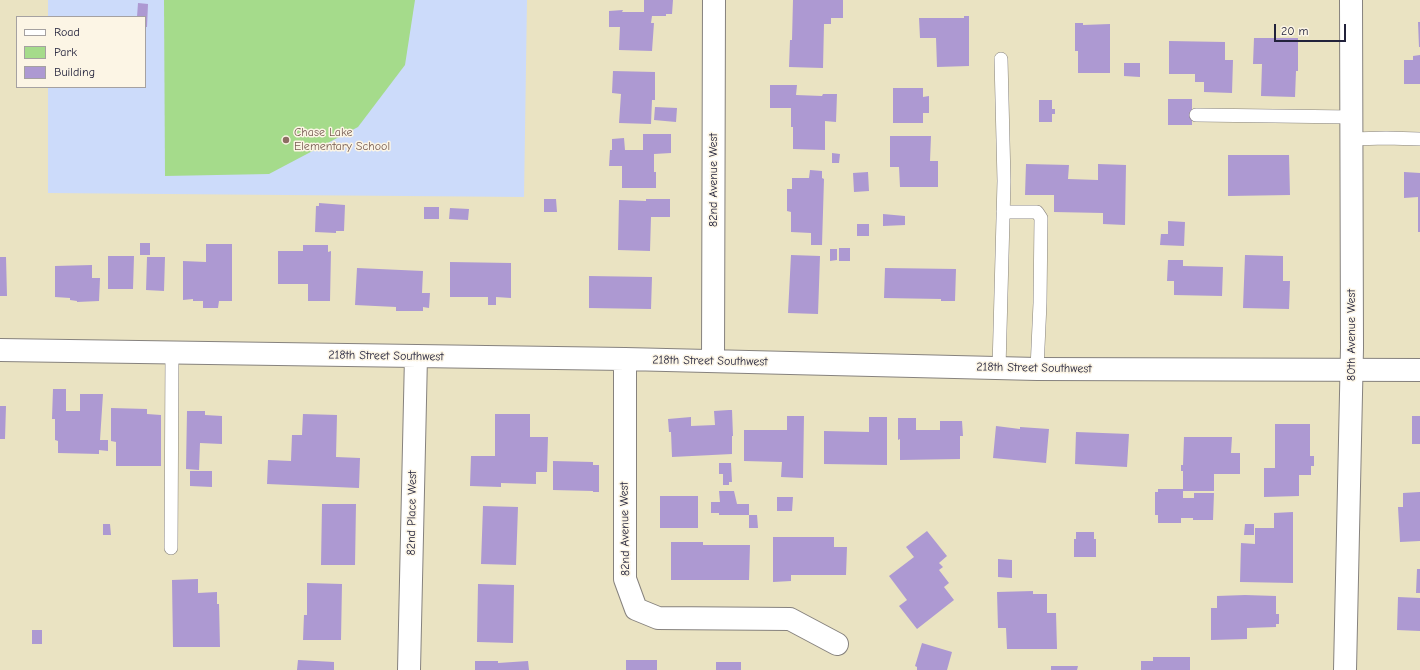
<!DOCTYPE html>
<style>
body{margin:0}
#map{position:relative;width:1420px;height:670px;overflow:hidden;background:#eae3c2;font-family:"Comic Neue",sans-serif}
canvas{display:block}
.legend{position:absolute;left:16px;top:16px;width:130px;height:72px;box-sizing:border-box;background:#fcf5e5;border:1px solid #a5a1a1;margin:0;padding:5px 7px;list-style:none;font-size:12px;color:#22223b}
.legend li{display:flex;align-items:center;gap:8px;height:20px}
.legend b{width:20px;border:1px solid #a5a1a1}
.scale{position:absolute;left:1274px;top:24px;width:72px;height:18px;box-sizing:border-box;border:2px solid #22223b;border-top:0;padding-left:5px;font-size:12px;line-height:14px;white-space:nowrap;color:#22223b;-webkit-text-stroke:3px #fcf5e5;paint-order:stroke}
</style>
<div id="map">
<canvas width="1420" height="670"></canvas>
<ul class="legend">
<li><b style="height:5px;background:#fff"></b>Road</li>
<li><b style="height:11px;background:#a5db8b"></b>Park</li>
<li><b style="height:11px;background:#ad99d2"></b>Building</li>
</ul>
<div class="scale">20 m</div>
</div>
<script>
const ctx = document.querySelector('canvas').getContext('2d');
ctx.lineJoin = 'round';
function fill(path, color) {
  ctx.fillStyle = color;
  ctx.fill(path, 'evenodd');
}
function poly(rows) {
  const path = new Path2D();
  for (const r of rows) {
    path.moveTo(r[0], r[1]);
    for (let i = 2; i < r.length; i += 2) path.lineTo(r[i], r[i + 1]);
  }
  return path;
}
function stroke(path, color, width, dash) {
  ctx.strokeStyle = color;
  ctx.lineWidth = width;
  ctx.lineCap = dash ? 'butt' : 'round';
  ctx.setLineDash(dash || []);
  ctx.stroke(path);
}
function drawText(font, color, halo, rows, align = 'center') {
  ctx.font = font + ' "Comic Neue",sans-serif';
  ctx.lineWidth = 3;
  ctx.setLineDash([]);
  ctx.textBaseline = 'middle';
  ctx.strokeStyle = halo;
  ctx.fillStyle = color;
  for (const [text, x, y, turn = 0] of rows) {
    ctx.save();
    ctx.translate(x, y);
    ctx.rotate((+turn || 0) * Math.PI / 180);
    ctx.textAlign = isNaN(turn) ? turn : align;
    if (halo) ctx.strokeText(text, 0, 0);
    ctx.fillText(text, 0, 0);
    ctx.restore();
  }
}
fill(poly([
 [48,0,527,0,524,197,48,193,48,87,145,87,145,17,48,17]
]), '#ccdbfa');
fill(poly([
 [164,0,415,0,405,65,358,127,269,174,165,176]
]), '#a5db8b');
fill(poly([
 [644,0,673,0,672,14,666,14,666,16,652,16,651,23,654,23,652,51,619,50,620,27,609,27,609,11,623,10,622,12,644,12],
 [793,0,843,0,843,18,831,18,831,24,824,24,823,68,789,67,790,40,792,40],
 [138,3,148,4,147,27,145,27,145,17,137,17],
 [964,16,969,16,969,66,937,67,936,38,920,38,919,18,964,18],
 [1418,22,1420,22,1420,47,1419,47],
 [1075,23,1083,23,1083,25,1110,24,1110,73,1078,73,1078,51,1075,51],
 [1254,38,1298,38,1298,71,1296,71,1295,97,1261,96,1262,64,1253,64],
 [1169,41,1225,42,1225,60,1233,60,1232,93,1204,92,1204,82,1195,82,1195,74,1169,74],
 [1420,55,1420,84,1404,84,1404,60,1413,60,1413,56],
 [1124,63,1140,63,1140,77,1124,76],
 [613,71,655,72,655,100,652,100,651,124,619,123,621,94,612,93],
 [770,85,797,85,796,95,822,96,823,94,837,94,836,122,825,121,825,150,793,149,793,127,791,127,791,108,770,108],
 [893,88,923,88,923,97,929,96,929,113,923,113,923,123,893,123],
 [1168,99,1192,99,1192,125,1168,125],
 [1039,100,1052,100,1052,109,1055,109,1055,114,1052,114,1052,122,1039,122],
 [655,107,677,108,676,122,654,120],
 [643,134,671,134,671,153,654,154,654,172,656,172,656,188,622,188,622,166,609,166,610,150,612,150,612,139,624,138,625,150,643,150],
 [890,136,931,136,930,161,938,161,938,187,900,187,899,167,890,167],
 [832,153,840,154,839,163,832,163],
 [1228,155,1289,155,1290,195,1228,196],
 [1026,164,1069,165,1068,179,1098,180,1098,164,1126,165,1125,225,1103,224,1103,213,1054,212,1054,195,1025,195],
 [810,170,822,171,822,178,824,179,822,245,811,245,811,233,791,232,791,212,787,211,787,189,792,189,792,178,809,178],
 [868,172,869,191,854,192,853,173],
 [1404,172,1420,173,1420,232,1418,232,1418,197,1404,198],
 [544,199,556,199,557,212,544,212],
 [646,199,670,199,670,217,651,217,650,251,618,250,619,200,646,201],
 [319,203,345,205,344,231,336,231,336,233,315,232,316,206,319,206],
 [424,207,439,207,439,219,424,219],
 [450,208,469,209,468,220,449,219],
 [883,214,905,216,905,225,883,226],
 [1168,221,1185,222,1184,246,1160,245,1161,234,1168,234],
 [857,224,869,224,869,236,857,236],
 [140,243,150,243,150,255,140,255],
 [206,244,232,244,232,301,219,301,218,308,203,308,203,301,193,301,193,299,183,300,183,261,206,262],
 [303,245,328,245,328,252,331,251,330,301,308,301,308,284,278,284,278,251,303,251],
 [839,248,850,248,850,261,839,261],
 [830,249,837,249,837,260,830,261],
 [791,255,820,256,818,314,788,313],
 [1245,255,1283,256,1283,281,1290,281,1289,309,1243,308],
 [108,256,134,256,133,289,108,289],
 [0,257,6,257,7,296,0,296],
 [147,257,165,257,164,291,146,290],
 [1168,260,1183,260,1183,266,1223,267,1222,296,1174,295,1174,281,1167,281],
 [450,262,511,263,511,298,496,297,496,305,488,305,488,297,450,297],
 [92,265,92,278,100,278,99,301,77,302,77,301,70,300,70,298,55,297,55,266],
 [357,268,423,271,422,293,430,293,429,308,423,307,423,311,396,311,396,307,355,305],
 [885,268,956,269,955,301,941,301,941,299,884,298],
 [589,276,652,277,651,309,589,308],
 [53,389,66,389,66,411,80,411,80,394,103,394,100,440,108,440,108,451,99,450,99,454,58,453,58,441,55,440,55,419,52,419],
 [0,406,6,406,5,439,0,439],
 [111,408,147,409,147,414,161,415,161,466,116,466,116,442,111,441],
 [729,410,732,410,733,436,732,436,732,454,672,457,671,432,669,432,668,419,691,417,691,426,715,425,714,411],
 [187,411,205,411,205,415,222,416,222,444,200,443,199,470,186,469],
 [303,414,337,415,336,457,360,458,359,488,267,484,268,460,291,461,292,435,302,435],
 [495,414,530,414,530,437,548,437,547,472,536,472,536,484,501,483,501,487,470,486,471,456,495,456],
 [787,416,804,416,803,478,781,477,782,462,744,461,744,430,787,430],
 [1412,416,1420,416,1420,444,1412,444],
 [869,417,887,417,887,465,824,464,824,431,869,432],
 [898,418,916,418,916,430,940,430,940,421,962,421,963,436,960,436,960,459,900,460,900,439,898,440],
 [1275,424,1310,424,1310,456,1314,456,1314,466,1311,466,1311,475,1299,475,1299,496,1264,497,1264,468,1275,468],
 [996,426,1020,429,1020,427,1049,429,1046,463,993,458],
 [1076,432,1129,434,1127,467,1075,464],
 [1184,437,1232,437,1231,453,1240,453,1240,474,1214,474,1214,491,1183,491,1183,498,1194,498,1194,493,1214,493,1213,520,1193,520,1193,518,1181,518,1181,523,1158,523,1158,515,1155,515,1155,492,1158,492,1158,489,1183,489,1183,471,1181,471,1181,465,1183,465],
 [553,461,593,462,593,465,599,465,599,492,593,492,593,491,553,490],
 [719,463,731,463,732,482,729,482,729,485,723,485,723,474,719,474],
 [190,471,212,471,212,487,190,486],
 [719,491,734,491,737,504,749,504,749,515,719,515,719,513,711,513,711,502,720,502],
 [1420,492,1420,541,1400,542,1398,507,1403,507,1403,493],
 [660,496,698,496,698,528,660,528],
 [777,497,793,497,792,511,777,511],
 [322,504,356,504,355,565,321,565],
 [483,506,518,507,516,565,481,564],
 [1293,512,1293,583,1240,582,1241,543,1255,544,1255,528,1274,528,1274,513],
 [749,515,757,515,758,528,749,528],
 [103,524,110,524,111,535,103,535],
 [1245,524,1254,524,1254,535,1244,535],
 [927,531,947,556,939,563,943,567,939,570,949,583,944,587,954,600,917,629,899,606,907,600,889,576,914,557,906,547],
 [1076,532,1094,532,1094,539,1096,539,1096,557,1074,557,1074,539,1076,539],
 [773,537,834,537,834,547,847,547,846,575,791,575,791,581,773,582],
 [671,542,703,542,703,545,750,545,749,580,671,580],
 [998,559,1012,560,1012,578,998,577],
 [1417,569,1420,569,1420,593,1416,593],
 [198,579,198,593,217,592,217,604,219,604,220,647,173,647,172,580],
 [307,583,342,584,341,640,303,640,304,615,307,615],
 [478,584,514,585,513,643,477,642],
 [1033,591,1033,594,1047,594,1047,613,1056,613,1057,649,1007,649,1006,628,998,628,997,592],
 [1245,595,1276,596,1276,614,1279,614,1279,624,1276,624,1276,627,1247,628,1247,639,1211,640,1211,608,1217,608,1217,596],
 [1398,597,1420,598,1420,631,1397,630],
 [32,630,42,630,42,644,32,644],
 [922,643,952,652,947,670,917,670,917,667,915,666],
 [1153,657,1190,657,1190,670,1141,670,1141,661,1153,661],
 [298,660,334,662,334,670,297,670],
 [626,660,657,660,657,670,626,670],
 [475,661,498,661,498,663,528,661,529,670,475,670],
 [716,662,741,662,741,670,716,670],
 [1051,666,1078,666,1077,670,1051,670]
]), '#ad99d2');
const service = poly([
 [1196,115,1352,117],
 [1352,139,1386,138,1420,139],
 [1003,212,1037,212,1041,218,1040,303,1037,369],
 [999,368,1004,181,1001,59],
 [171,548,172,353]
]);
const minor = poly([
 [0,350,625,359,1037,369,1420,370],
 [625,359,625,579,636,609,658,618,790,619,837,644],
 [713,361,714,0],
 [409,670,416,356]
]);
const tertiary = poly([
 [1345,670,1352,348,1351,0]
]);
stroke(service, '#86827e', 14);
stroke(minor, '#86827e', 24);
stroke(tertiary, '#86827e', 24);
stroke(service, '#fff', 13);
stroke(minor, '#fff', 22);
stroke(tertiary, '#fff', 22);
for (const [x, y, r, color] of [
 [286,140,4,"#8d6e63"]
]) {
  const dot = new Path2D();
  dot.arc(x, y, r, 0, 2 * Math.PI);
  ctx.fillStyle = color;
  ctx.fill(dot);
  stroke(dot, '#fcf5e5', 1.5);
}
drawText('12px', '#785e54', '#fcf5e5', [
 ["Chase Lake",294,133],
 ["Elementary School",294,147]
], 'left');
drawText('12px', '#22223b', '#fcf5e5', [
 ["82nd Avenue West",714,180,-90],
 ["80th Avenue West",1352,335,-90],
 ["218th Street Southwest",386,356,1],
 ["218th Street Southwest",710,361,1],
 ["218th Street Southwest",1034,368,1],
 ["82nd Place West",412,513,-89],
 ["82nd Avenue West",625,529,-91]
]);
</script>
